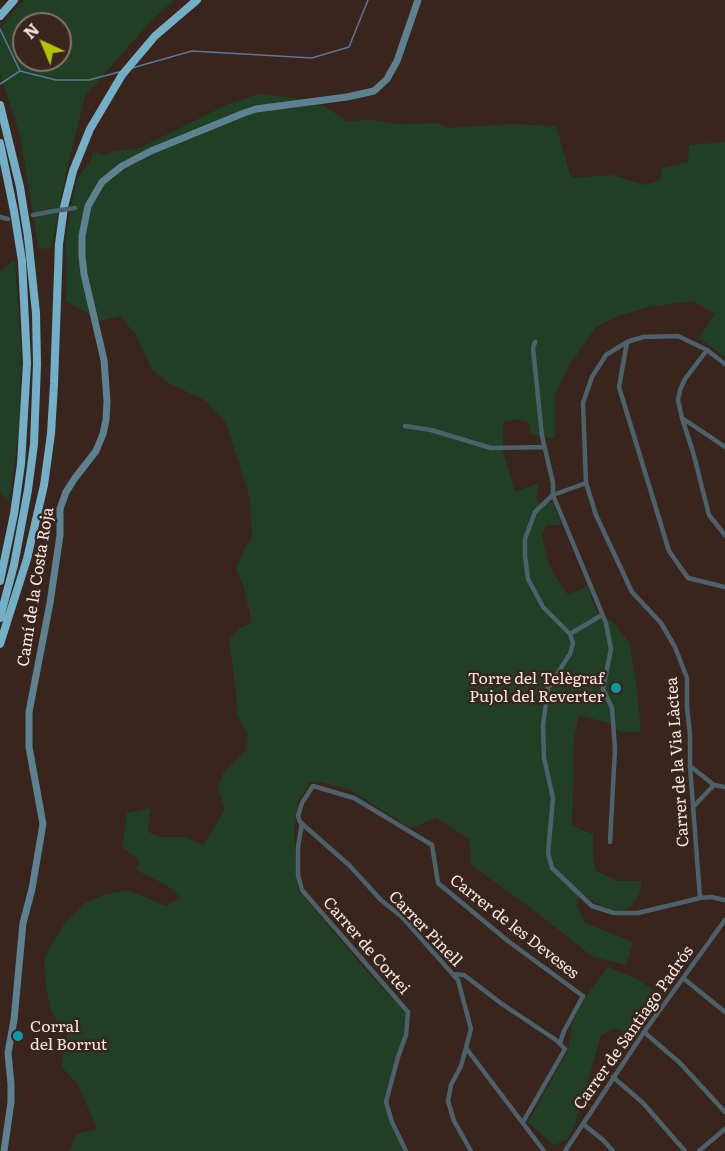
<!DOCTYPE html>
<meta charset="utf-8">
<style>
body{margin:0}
#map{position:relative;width:725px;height:1151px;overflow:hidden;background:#39251b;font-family:Literata,serif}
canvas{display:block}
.north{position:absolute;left:12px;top:12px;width:60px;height:60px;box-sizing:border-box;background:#39251b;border:2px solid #85736a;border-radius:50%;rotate:316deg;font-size:16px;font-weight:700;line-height:24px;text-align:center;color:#f6e8e1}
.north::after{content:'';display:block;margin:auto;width:21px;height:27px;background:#afc507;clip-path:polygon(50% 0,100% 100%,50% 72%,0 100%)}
</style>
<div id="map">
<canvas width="725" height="1151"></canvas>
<div class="north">N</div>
</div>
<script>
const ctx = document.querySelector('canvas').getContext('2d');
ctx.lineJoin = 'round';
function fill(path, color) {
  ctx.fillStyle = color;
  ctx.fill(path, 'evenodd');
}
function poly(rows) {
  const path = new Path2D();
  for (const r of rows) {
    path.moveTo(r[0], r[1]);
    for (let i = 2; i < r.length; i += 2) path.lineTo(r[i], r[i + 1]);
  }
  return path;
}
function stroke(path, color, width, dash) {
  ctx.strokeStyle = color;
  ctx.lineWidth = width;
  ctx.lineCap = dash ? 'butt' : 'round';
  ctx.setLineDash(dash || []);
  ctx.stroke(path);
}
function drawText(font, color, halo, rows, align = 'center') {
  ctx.font = font + ' Literata,serif';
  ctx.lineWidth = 5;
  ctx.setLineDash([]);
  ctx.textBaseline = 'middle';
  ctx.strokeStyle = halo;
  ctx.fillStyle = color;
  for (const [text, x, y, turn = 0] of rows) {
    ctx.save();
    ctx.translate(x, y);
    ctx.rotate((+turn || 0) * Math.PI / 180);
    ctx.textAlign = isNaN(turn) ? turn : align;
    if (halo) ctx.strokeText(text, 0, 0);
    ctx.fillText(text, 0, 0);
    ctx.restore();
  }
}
fill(poly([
 [24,0,174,0,151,21,85,96,66,173,51,248,39,249,20,136,0,73,0,28],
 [24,24,60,24,60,60,24,60],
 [259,94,316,101,347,121,371,120,400,124,434,123,441,124,447,128,512,124,556,126,571,178,612,175,645,185,660,180,662,168,688,162,689,145,725,142,725,357,699,338,715,314,692,301,650,307,618,316,596,327,570,364,555,396,555,439,531,434,529,423,517,419,503,422,503,452,515,492,538,483,537,502,553,503,561,525,546,525,542,536,548,561,555,576,568,595,587,586,598,614,612,621,629,642,636,679,641,732,620,732,608,723,579,715,574,738,572,826,593,834,593,856,596,871,618,881,642,881,639,895,631,906,620,912,597,904,580,892,577,906,585,923,633,942,626,965,593,957,528,906,471,865,469,839,436,818,411,828,352,791,321,782,310,782,298,801,294,832,298,890,363,967,406,1013,403,1036,384,1102,391,1126,403,1151,70,1151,76,1134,97,1129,78,1085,62,1067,62,1053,67,1036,52,1013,46,989,44,958,64,924,85,903,104,895,128,890,166,906,180,897,168,886,136,870,140,861,122,847,127,813,150,808,148,832,161,837,184,837,203,845,225,810,218,788,222,775,246,750,248,734,237,716,236,692,229,640,240,628,252,623,243,585,236,569,244,549,252,538,250,499,226,423,206,401,169,383,152,370,136,335,120,316,100,321,66,301,67,259,65,243,72,202,77,179,91,160,93,152,104,155,114,151,140,148,228,104],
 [15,260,21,349,19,432,9,502,0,493,0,271],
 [608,967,635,978,661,995,636,1037,615,1028,601,1036,574,1128,567,1140,553,1145,528,1122,568,1051,572,1024,581,1003]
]), '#213f24');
stroke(poly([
 [0,29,20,71],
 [132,68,192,51,312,58,349,47,368,0],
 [0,84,20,71,56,80,89,80,119,72]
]), '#59789f', 1.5);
stroke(poly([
 [33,215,54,211],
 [0,217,8,219],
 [535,342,533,348,542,436,553,483,553,495,606,623,611,649,603,689,612,708,615,749,610,842],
 [627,342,619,387,669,551,688,578,725,587],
 [707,350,685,379,680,390,678,400,682,418,693,452,709,515,725,535],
 [682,418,725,447],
 [405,426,431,430,491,448,544,447],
 [586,483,553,495,535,512,525,539,525,556,528,579,543,607,570,634,573,643,570,654,548,688,543,725,544,758,553,798,548,853,552,868,592,906,614,913,638,913,700,898,711,897,725,900],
 [570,634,602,615],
 [690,766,714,785,725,787],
 [693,807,714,785],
 [302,823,298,847,298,875,302,890,408,1012,406,1035,398,1057,386,1102,392,1122,406,1151],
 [700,898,690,766,690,735,687,707,687,678,675,647,661,623,632,592,596,515,586,483,583,403,592,377,606,355,627,342,643,337,678,336,707,350,725,364],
 [453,974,464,975,502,1004,556,1040,565,1049,523,1122],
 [683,978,725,1012],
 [644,1032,680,1063,725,1112],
 [466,1048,544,1151],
 [613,1077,643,1103,685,1151],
 [583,1124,603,1140,613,1151],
 [471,1151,454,1121,448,1101,451,1085,461,1066,471,1029,458,980,402,917,381,900,349,865,300,822,298,816,302,803,313,786,354,798,432,845,438,883,508,941,583,996,564,1031,560,1043],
 [565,1151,644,1032,725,920],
 [699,1151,725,1129]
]), '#4b626c', 4.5);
stroke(poly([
 [4,1151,11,1102,11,1084,8,1053,14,1020,23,923,32,889,43,824,29,747,29,712,50,603,60,535,60,509,66,492,75,478,96,451,103,434,106,420,107,401,104,360,84,274,82,256,82,236,88,206,102,182,122,166,151,151,244,113,256,109,347,97,374,91,387,79,397,61,418,0]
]), '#5c8190', 7);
stroke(poly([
 [0,16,14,0],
 [0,105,20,187,28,237,36,313,37,364,34,444,28,490,14,565,0,618],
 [0,143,14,211,22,261,27,363,21,464,14,514,0,581],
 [0,644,27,559,44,485,51,434,54,384,59,244,64,207,73,171,90,129,122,75,155,36,197,0]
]), '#73afc6', 8);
stroke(poly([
 [54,211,75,208]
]), '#4b626c', 4.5);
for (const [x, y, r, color] of [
 [616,688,6,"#0f9aa8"],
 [18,1036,6,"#0f9aa8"]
]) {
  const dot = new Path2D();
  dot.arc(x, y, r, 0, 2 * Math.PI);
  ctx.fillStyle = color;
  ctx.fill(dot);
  stroke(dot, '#39251b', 2);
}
drawText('16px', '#f6e8e1', '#39251b', [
 ["Camí de la Costa Roja",36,587,-81],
 ["Carrer de la Via Làctea",678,762,-94],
 ["Carrer de les Deveses",514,927,38],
 ["Carrer Pinell",425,929,46],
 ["Carrer de Cortei",366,946,49],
 ["Carrer de Santiago Padrós",634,1028,-55]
]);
drawText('16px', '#f6e8e1', '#39251b', [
 ["Torre del Telègraf",604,679],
 ["Pujol del Reverter",604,697],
 ["Corral",30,1027,"left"],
 ["del Borrut",30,1045,"left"]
], 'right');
</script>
